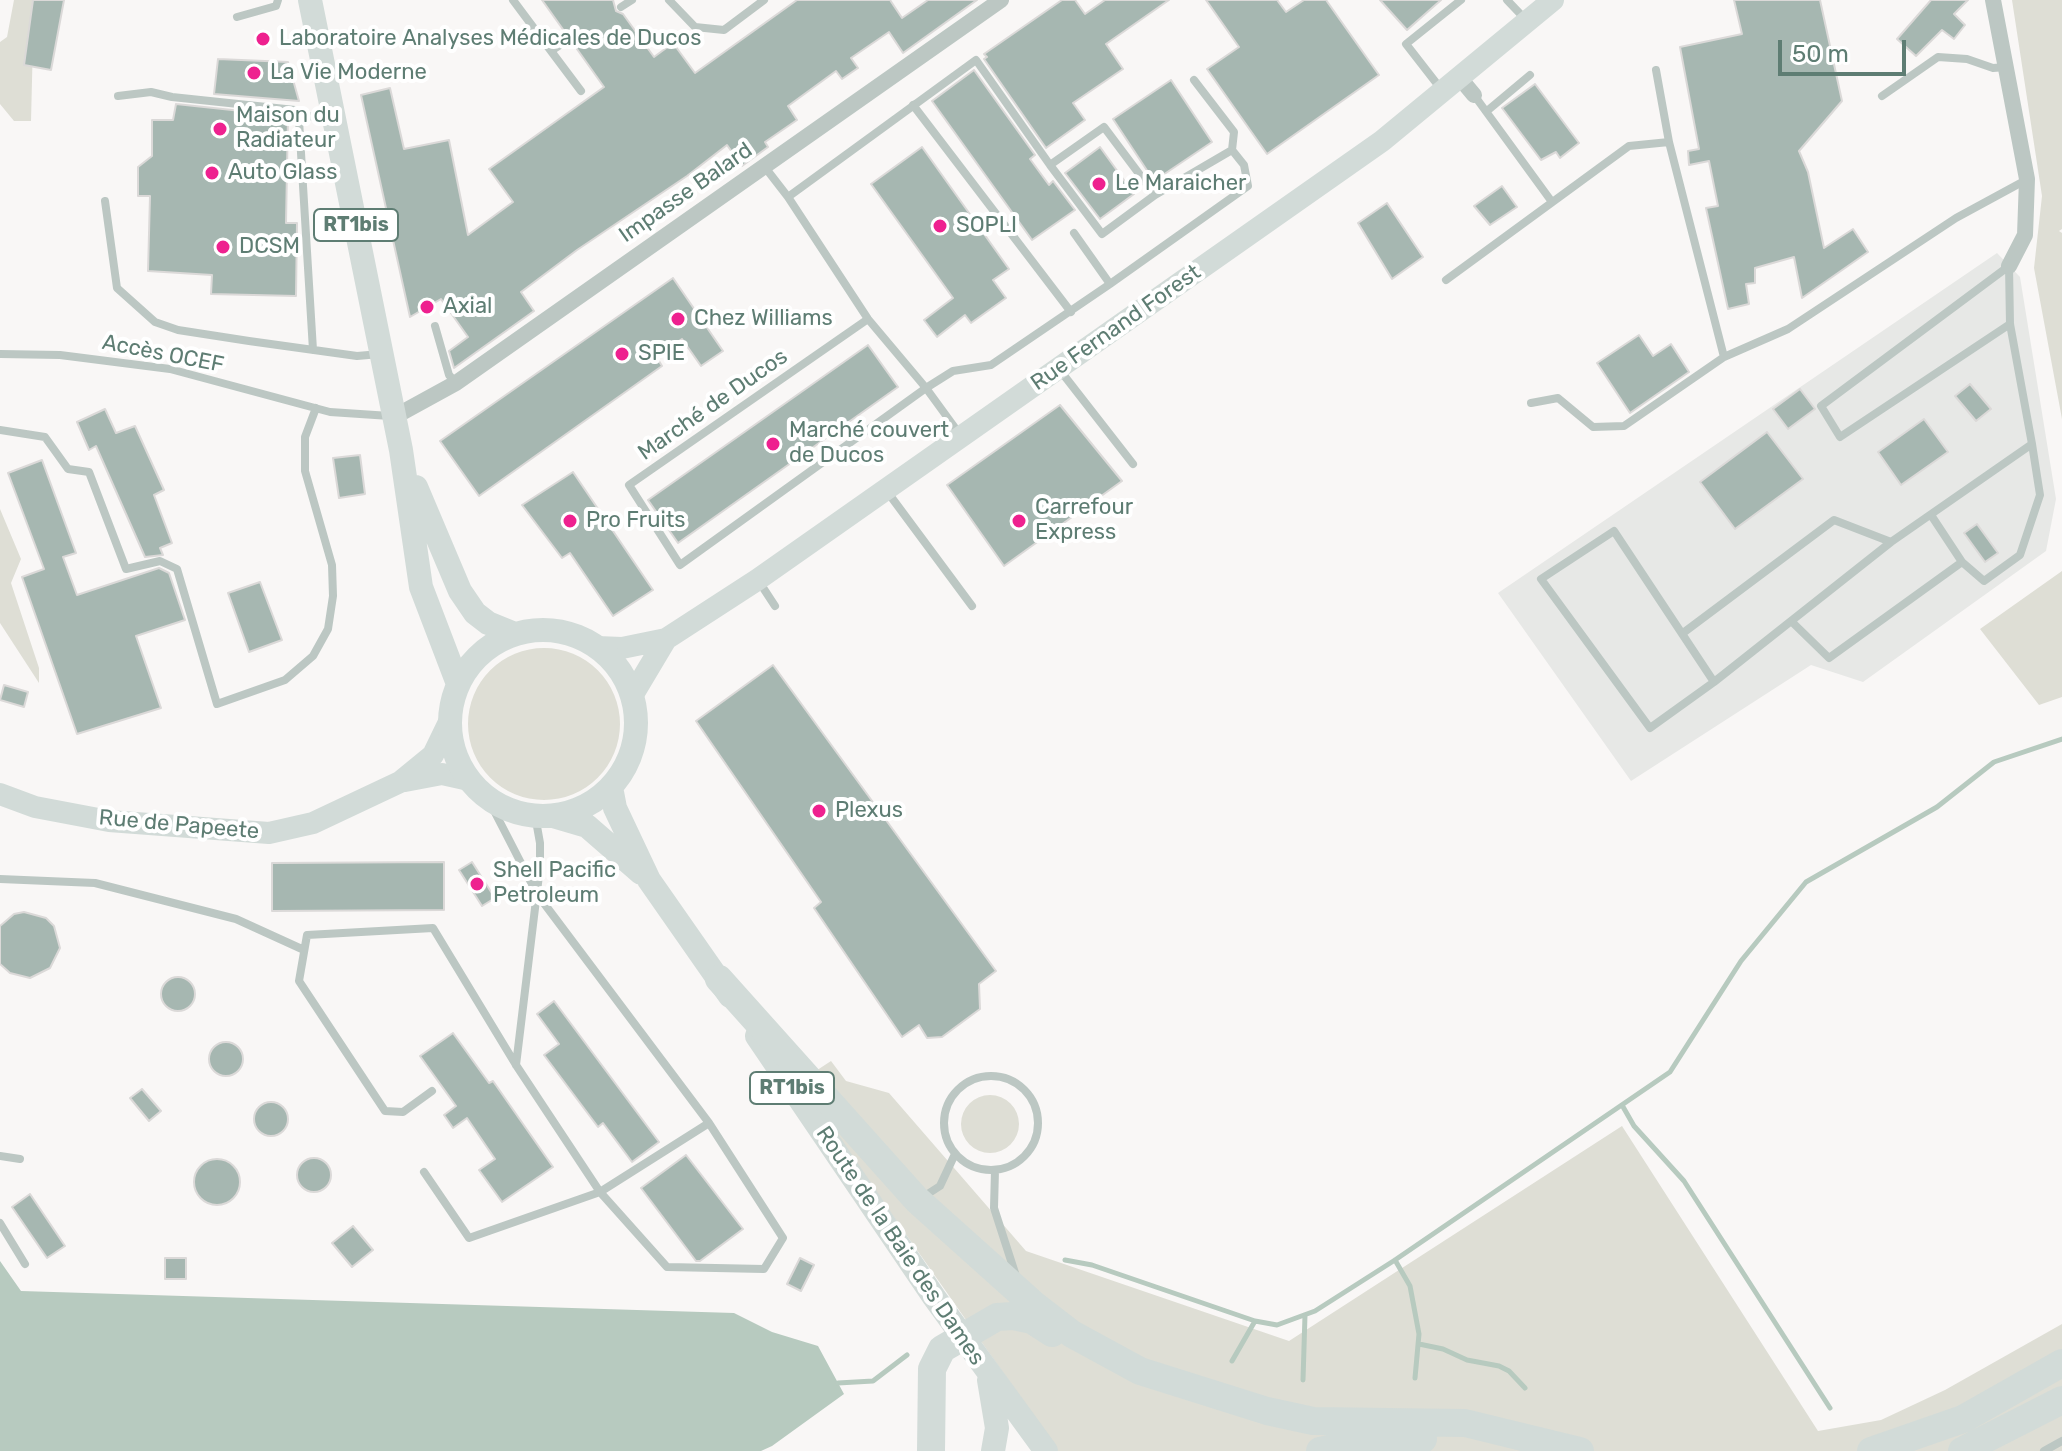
<!DOCTYPE html>
<meta charset="utf-8">
<style>
body{margin:0}
#map{position:relative;width:2062px;height:1451px;overflow:hidden;background:#f9f7f6;font-family:Rubik,sans-serif}
canvas{display:block}
.scale{position:absolute;left:1778px;top:40px;width:128px;height:36px;box-sizing:border-box;border:4px solid #5e7d73;border-top:0;padding-left:10px;font-size:24px;line-height:28px;white-space:nowrap;color:#5e7d73;-webkit-text-stroke:6px #fff;paint-order:stroke}
</style>
<div id="map">
<canvas width="2062" height="1451"></canvas>
<div class="scale">50 m</div>
</div>
<script>
const ctx = document.querySelector('canvas').getContext('2d');
ctx.lineJoin = 'round';
function fill(path, color) {
  ctx.fillStyle = color;
  ctx.fill(path, 'evenodd');
}
function poly(rows) {
  const path = new Path2D();
  for (const r of rows) {
    if (r.length === 3) {
      path.moveTo(r[0] + r[2], r[1]);
      path.arc(r[0], r[1], r[2], 0, 2 * Math.PI);
      continue;
    }
    path.moveTo(r[0], r[1]);
    for (let i = 2; i < r.length; i += 2) path.lineTo(r[i], r[i + 1]);
  }
  return path;
}
function stroke(path, color, width, dash) {
  ctx.strokeStyle = color;
  ctx.lineWidth = width;
  ctx.lineCap = dash ? 'butt' : 'round';
  ctx.setLineDash(dash || []);
  ctx.stroke(path);
}
function drawText(font, color, halo, rows, align = 'center') {
  ctx.font = font + ' Rubik,sans-serif';
  ctx.lineWidth = 8;
  ctx.setLineDash([]);
  ctx.textBaseline = 'middle';
  ctx.strokeStyle = halo;
  ctx.fillStyle = color;
  for (const [text, x, y, turn = 0] of rows) {
    ctx.save();
    ctx.translate(x, y);
    ctx.rotate((+turn || 0) * Math.PI / 180);
    ctx.textAlign = isNaN(turn) ? turn : align;
    if (halo) ctx.strokeText(text, 0, 0);
    ctx.fillText(text, 0, 0);
    ctx.restore();
  }
}
fill(poly([
 [1997,253,2020,277,2056,499,2046,551,1863,682,1811,665,1631,781,1498,593]
]), '#e7e8e6');
fill(poly([
 [14,0,34,0,31,121,14,121,0,104,0,42,7,37],
 [2012,0,2062,0,2062,229,2059,231,2062,233,2062,419,2034,268,2042,196],
 [0,509,21,559,11,583,39,668,39,683,0,623],
 [2062,571,2062,697,2039,705,1980,629],
 [544,724,76],
 [831,1061,846,1081,889,1093,1026,1251,1289,1341,1622,1126,1818,1431,1881,1420,1945,1390,2062,1324,2062,1451,1058,1451,799,1082],
 [990,1124,29]
]), '#deded5');
fill(poly([
 [0,1261,21,1291,734,1313,772,1332,818,1346,844,1394,772,1446,761,1451,0,1451]
]), '#b7cabf');
stroke(poly([
 [1622,1105,1634,1126,1684,1181,1830,1408],
 [1065,1260,1092,1265,1255,1321,1277,1325,1315,1311,1395,1260,1670,1072,1741,961,1806,882,1937,807,1994,762,2062,739],
 [1395,1260,1410,1286,1419,1334,1415,1378],
 [1419,1344,1443,1349,1467,1360,1499,1366,1509,1371,1525,1388],
 [1232,1361,1255,1321],
 [1303,1380,1305,1315],
 [838,1383,873,1381,907,1355]
]), '#b7cabf', 5);
const building = poly([
 [33,0,64,0,51,70,24,65,33,0],
 [542,0,613,0,616,11,623,14,654,57,673,43,695,73,797,0,890,0,902,18,928,0,977,0,903,53,889,32,851,58,858,68,842,79,836,71,788,106,797,120,765,142,768,147,742,166,727,145,687,176,577,250,521,292,534,311,454,368,449,351,468,337,441,299,410,317,361,95,390,88,404,149,449,140,468,235,513,202,489,169,604,87,542,0],
 [1062,0,1075,0,1085,14,1105,0,1169,0,1106,44,1123,69,1073,103,1085,120,1046,148,984,59,987,57,984,54,1062,0],
 [1206,0,1277,0,1286,12,1304,0,1326,0,1379,75,1267,154,1207,69,1239,47,1206,0],
 [1380,0,1441,0,1407,30,1380,0],
 [1734,0,1820,0,1842,101,1799,151,1808,172,1824,248,1853,229,1868,252,1802,298,1794,257,1755,268,1755,283,1746,284,1749,304,1728,309,1706,208,1718,206,1709,161,1689,165,1688,151,1699,149,1680,47,1742,34,1734,0],
 [1931,0,1968,0,1954,14,1965,25,1954,39,1942,30,1916,56,1897,39,1931,0],
 [218,59,288,62,299,101,214,94,218,59],
 [974,70,1035,155,1030,159,1049,185,1053,181,1075,210,1032,240,932,101,974,70],
 [1171,80,1212,142,1154,181,1113,119,1171,80],
 [1535,84,1579,143,1560,158,1556,152,1541,160,1502,108,1535,84],
 [176,104,288,116,286,223,297,223,296,296,211,294,212,275,148,271,150,196,138,196,138,167,152,156,152,120,173,120,176,104],
 [922,147,1009,269,993,280,1006,298,971,323,965,315,937,337,924,320,953,298,871,184,922,147],
 [1100,147,1134,194,1100,219,1065,173,1100,147],
 [1502,186,1517,207,1490,225,1474,206,1502,186],
 [1387,203,1423,257,1392,279,1358,223,1387,203],
 [673,278,723,351,701,366,682,339,656,356,662,366,479,496,440,441,673,278],
 [1639,335,1653,356,1671,344,1689,372,1630,413,1597,363,1639,335],
 [868,345,898,387,678,543,648,500,868,345],
 [1970,384,1991,409,1976,421,1955,396,1970,384],
 [1800,389,1815,409,1788,429,1773,409,1800,389],
 [1060,405,1122,481,1004,566,947,485,1060,405],
 [105,409,116,433,135,426,164,490,154,495,172,543,160,548,163,555,145,557,96,446,89,450,77,422,105,409],
 [1924,419,1948,452,1901,485,1878,452,1924,419],
 [1767,432,1803,479,1735,529,1700,482,1767,432],
 [360,455,365,494,339,498,333,458,360,455],
 [42,460,76,553,63,557,77,595,159,568,169,573,185,620,136,636,161,708,77,734,22,577,44,569,8,473,42,460],
 [573,472,653,590,613,616,570,553,562,558,522,505,573,472],
 [1977,524,1998,553,1985,562,1964,533,1977,524],
 [260,582,282,640,249,652,228,593,260,582],
 [773,665,996,971,979,984,980,1009,942,1037,927,1038,919,1025,902,1037,814,908,821,902,696,721,773,665],
 [4,685,28,692,24,707,0,700,4,685],
 [444,862,444,910,272,911,272,863,444,862],
 [472,862,495,898,482,906,459,870,472,862],
 [24,912,46,918,54,926,60,948,50,968,30,978,10,973,0,964,0,926,14,914,24,912],
 [178,994,17],
 [554,1001,659,1142,632,1162,603,1123,598,1127,544,1055,559,1044,537,1014,554,1001],
 [453,1033,489,1083,493,1081,553,1167,502,1202,479,1170,495,1159,467,1118,453,1128,444,1115,456,1106,420,1056,453,1033],
 [226,1059,17],
 [142,1089,161,1111,149,1121,130,1098,142,1089],
 [271,1119,17],
 [686,1155,743,1229,700,1261,696,1261,641,1188,686,1155],
 [314,1175,17],
 [217,1182,23],
 [30,1194,65,1246,47,1258,12,1207,30,1194],
 [353,1226,373,1250,352,1267,332,1243,353,1226],
 [165,1258,186,1258,186,1279,165,1279,165,1258],
 [800,1258,814,1265,801,1291,787,1284,800,1258]
]);
fill(building, '#a6b7b1');
stroke(building, '#dbd9d8', 2);
stroke(poly([
 [513,0,551,51,565,42],
 [669,0,695,27,724,30,764,0],
 [1507,0,1527,21],
 [621,7,632,0],
 [237,17,276,6,278,0],
 [551,51,581,91],
 [1656,70,1669,142,1724,357],
 [1194,80,1234,132,1232,150],
 [1441,89,1406,44,1461,0],
 [1474,95,1552,202],
 [118,96,151,92,172,97,295,110,299,120,329,111],
 [1882,96,1938,57,1967,59,1993,68,2006,67],
 [913,105,1071,312],
 [1487,111,1530,75],
 [299,120,313,350],
 [1050,165,1104,127,1155,195],
 [764,166,788,197,868,319,926,388,961,436],
 [788,197,976,60,1050,165,1102,234,1155,195,1232,150,1244,165,1248,186,1110,284,991,365,953,371,926,388,680,565,629,485,868,319],
 [105,201,117,288,155,322,178,330,249,341,357,356,380,354],
 [1074,233,1110,284],
 [2009,266,1821,406,1840,437,2010,324],
 [1446,280,1629,146,1669,142],
 [435,326,449,375,456,383],
 [0,354,60,355,170,369,330,412,390,416],
 [1059,369,1133,464],
 [1531,403,1558,398,1593,427,1624,426,1724,357,1788,329,1956,218,2026,180],
 [0,430,45,437,68,469,89,472,126,569,160,561,177,569,217,704,285,680,313,656,328,629,333,596,332,565,305,471,305,437,316,408],
 [886,490,972,606],
 [1931,515,1962,562,1984,581,2020,555,2040,495,2032,444],
 [758,580,775,606],
 [1791,621,1829,658,1962,562],
 [1683,633,1834,520,1891,542,2032,444,2010,324,2009,266],
 [1714,682,1650,728,1541,579,1614,531,1714,682,1891,542],
 [0,879,95,883,236,919,304,950],
 [516,1065,540,867,540,843,535,815],
 [991,1123,47],
 [432,1091,403,1112,385,1111,299,981,307,935,433,928,516,1065,600,1192,667,1267,764,1269,783,1238,709,1123,537,894,487,797],
 [0,1156,20,1159],
 [995,1170,994,1208,1016,1276],
 [424,1172,469,1238,600,1192,709,1123],
 [923,1197,940,1186,955,1154],
 [0,1223,25,1264],
 [2044,1451,2062,1441]
]), '#bcc7c3', 8);
stroke(poly([
 [1993,0,2027,179,2025,235,2009,266],
 [1459,77,1474,95],
 [394,417,456,383,1001,0]
]), '#bcc7c3', 16);
stroke(poly([
 [597,647,622,648,666,639,757,580,1382,141,1553,0],
 [632,696,666,639],
 [405,781,442,774,469,780],
 [0,794,35,807,109,821,269,833,313,823,400,782,433,755,449,722]
]), '#d2dbd8', 22);
stroke(poly([
 [310,0,401,450,421,587,458,684],
 [416,487,460,591,475,613,488,623,515,634],
 [543,723,93],
 [611,787,615,808,649,880,730,996],
 [553,816,587,826,641,873],
 [757,1036,934,1297,1046,1451],
 [989,1380,997,1428,993,1451]
]), '#d2dbd8', 24);
stroke(poly([
 [719,979,917,1200,1033,1304,1072,1334,1140,1371,1267,1411,1313,1421,1465,1423,1580,1451],
 [931,1451,932,1369,942,1349,997,1317,1013,1316,1032,1320,1052,1333],
 [1320,1451,1352,1444,1423,1439],
 [1871,1451,1963,1419,2062,1363],
 [1962,1451,2062,1400]
]), '#d2dbd8', 28);
for (const [x, y, r, color] of [
 [263,39,8,"#ee218f"],
 [254,73,8,"#ee218f"],
 [220,129,8,"#ee218f"],
 [212,173,8,"#ee218f"],
 [1099,184,8,"#ee218f"],
 [940,226,8,"#ee218f"],
 [223,247,8,"#ee218f"],
 [427,307,8,"#ee218f"],
 [678,319,8,"#ee218f"],
 [622,354,8,"#ee218f"],
 [773,444,8,"#ee218f"],
 [570,521,8,"#ee218f"],
 [1019,521,8,"#ee218f"],
 [819,811,8,"#ee218f"],
 [477,884,8,"#ee218f"]
]) {
  const dot = new Path2D();
  dot.arc(x, y, r, 0, 2 * Math.PI);
  ctx.fillStyle = color;
  ctx.fill(dot);
  stroke(dot, '#fff', 3);
}
for (const [x, y, w] of [
 [356,225,84],
 [792,1088,84]
]) {
  const box = new Path2D();
  box.roundRect(x - w / 2, y - 16, w, 32, 6);
  ctx.fillStyle = '#fff';
  ctx.fill(box);
  stroke(box, '#5e7d73', 2);
}
drawText('bold 20px', '#5e7d73', null, [
 ["RT1bis",356,225],
 ["RT1bis",792,1088]
]);
drawText('22px', '#5e7d73', '#fff', [
 ["Laboratoire Analyses Médicales de Ducos",279,39],
 ["La Vie Moderne",270,73],
 ["Maison du",236,116],
 ["Radiateur",236,141],
 ["Auto Glass",228,173],
 ["Le Maraicher",1115,184],
 ["SOPLI",956,226],
 ["DCSM",239,247],
 ["Axial",443,307],
 ["Chez Williams",694,319],
 ["SPIE",638,354],
 ["Marché couvert",789,431],
 ["de Ducos",789,456],
 ["Carrefour",1035,508],
 ["Express",1035,533],
 ["Pro Fruits",586,521],
 ["Plexus",835,811],
 ["Shell Pacific",493,871],
 ["Petroleum",493,896]
], 'left');
drawText('22px', '#5e7d73', '#fff', [
 ["Impasse Balard",686,193,-35],
 ["Rue Fernand Forest",1116,328,-35],
 ["Accès OCEF",163,354,11],
 ["Marché de Ducos",713,405,-35],
 ["Rue de Papeete",179,825,5],
 ["Route de la Baie des Dames",900,1246,56]
]);
</script>
